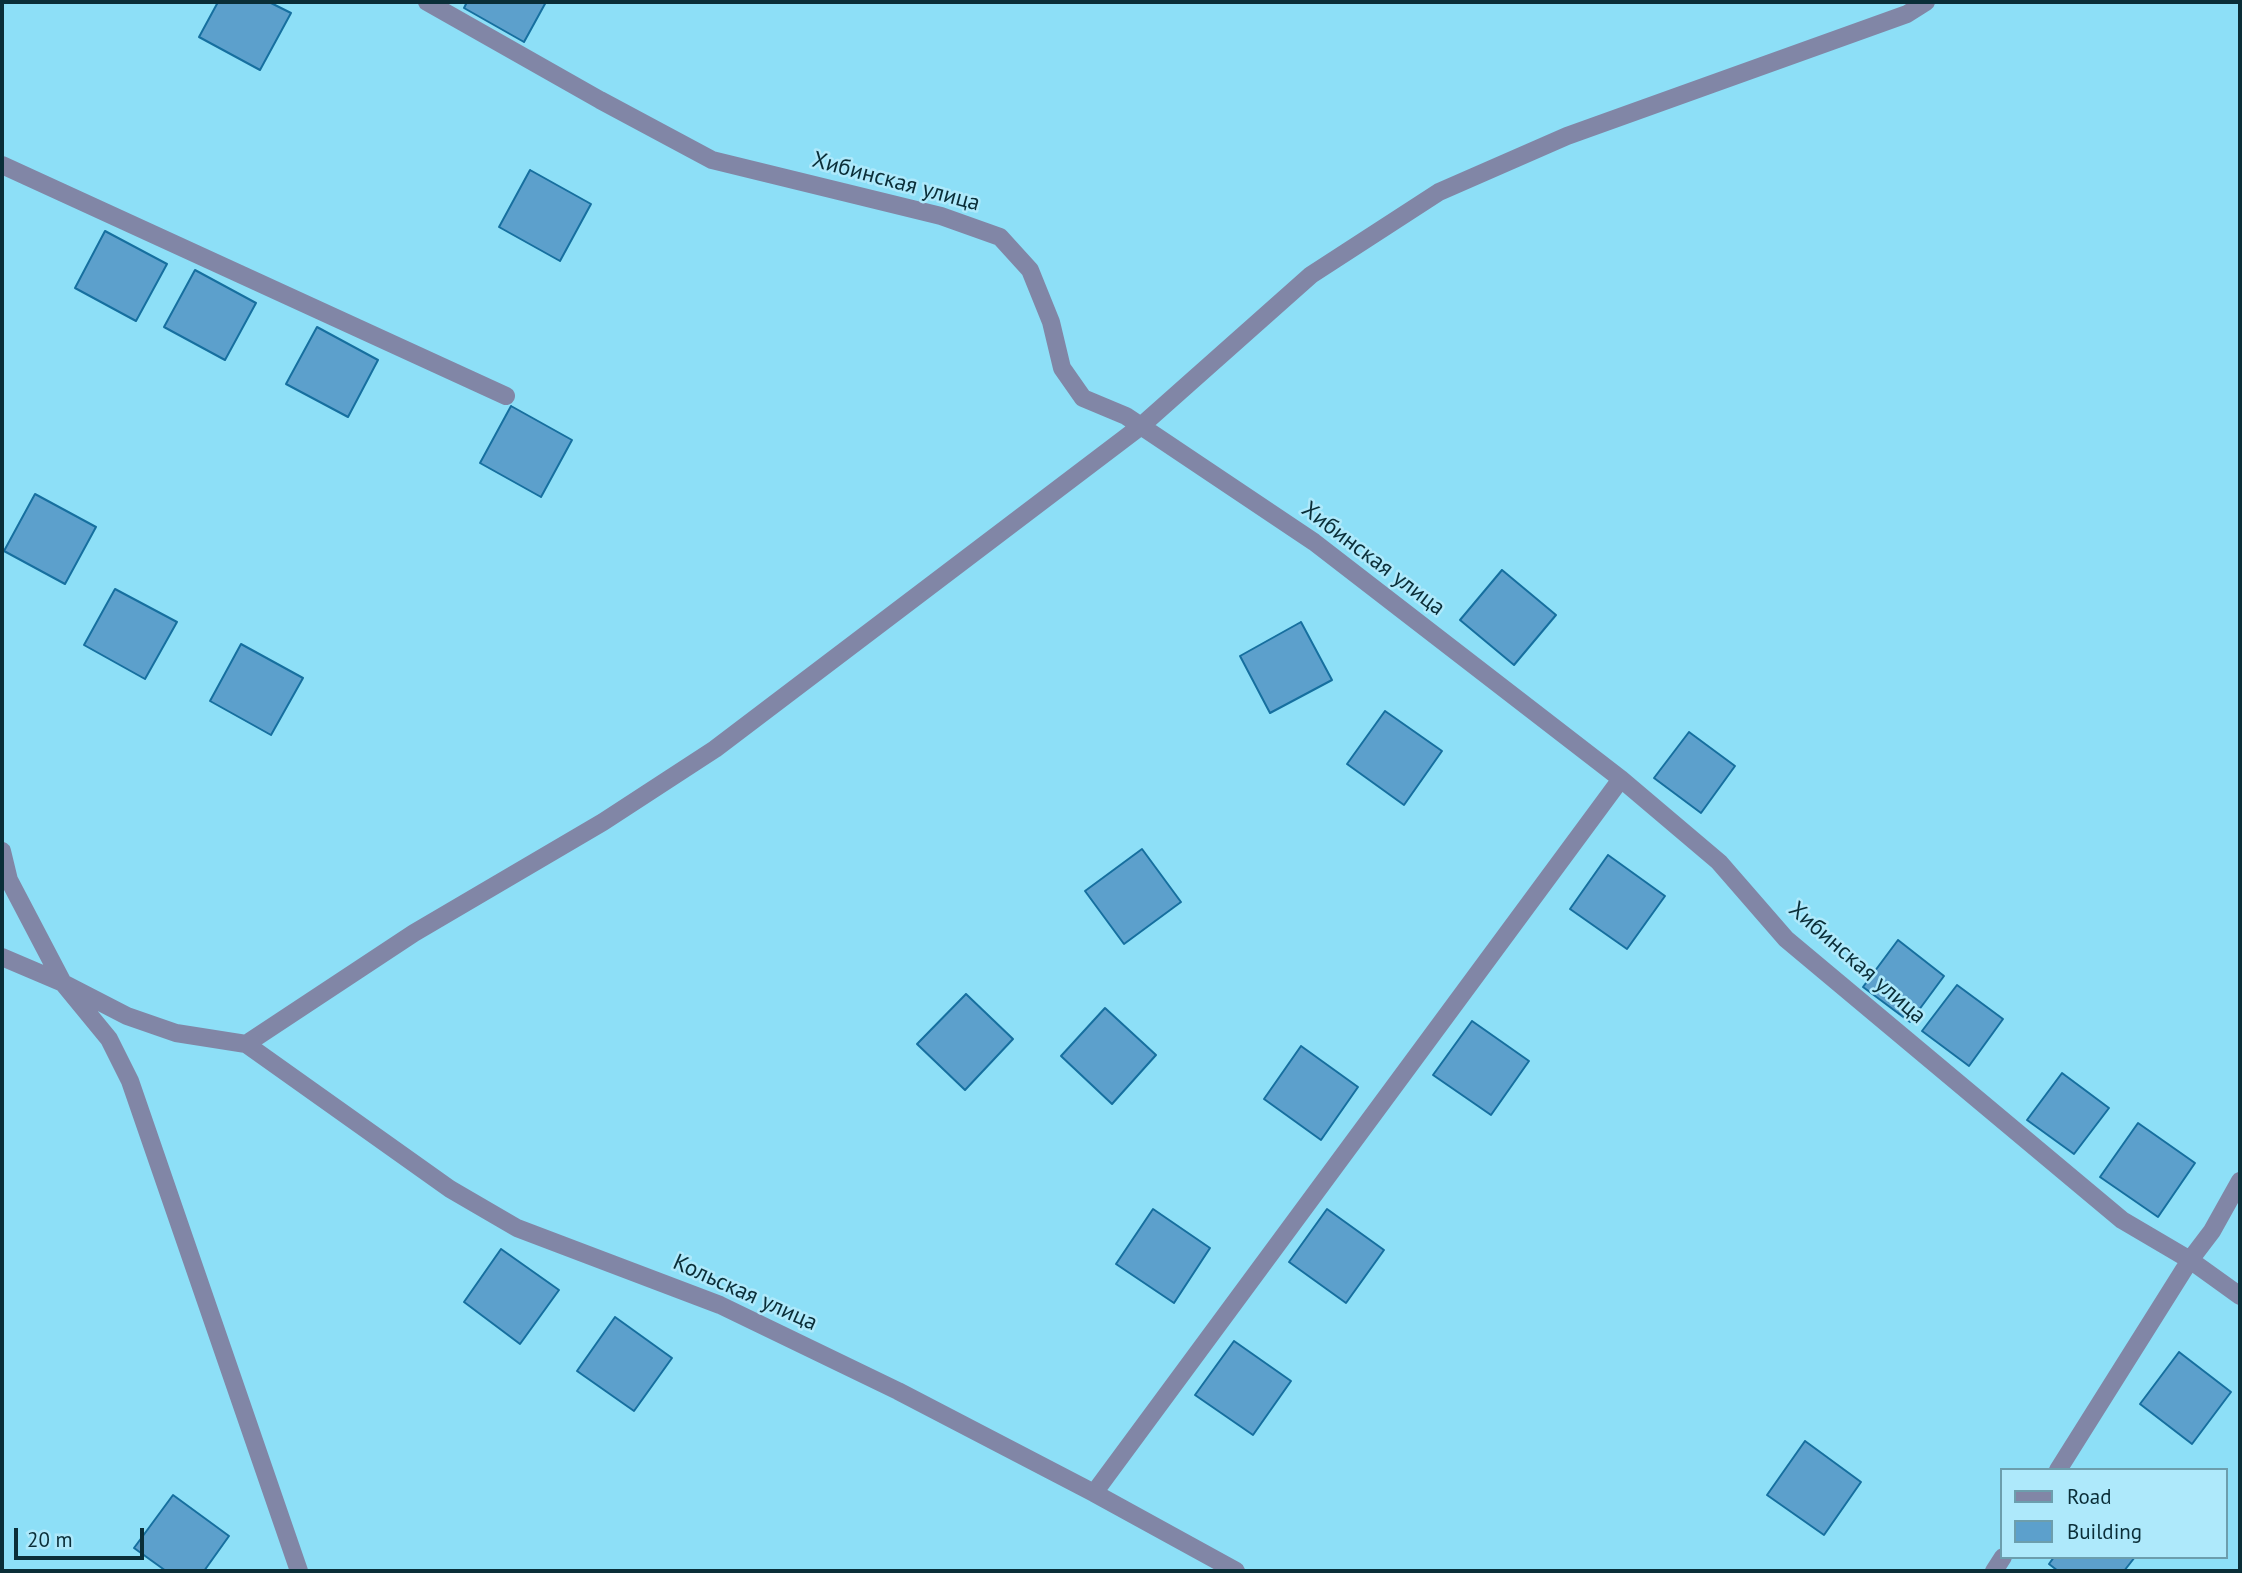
<!DOCTYPE html>
<meta charset="utf-8">
<style>
body{margin:0}
#map{position:relative;width:2242px;height:1573px;overflow:hidden;background:#8ddff7;font-family:"PT Sans",sans-serif}
canvas{display:block}
.frame{position:absolute;inset:0;border:4px solid #0a2e38;pointer-events:none}
.legend{position:absolute;left:2000px;top:1468px;width:228px;height:91px;box-sizing:border-box;background:#aee9fb;border:2px solid #6c9ead;margin:0;padding:9px 12px;list-style:none;font-size:21px;color:#0a2e38}
.legend li{display:flex;align-items:center;gap:14px;height:35px}
.legend b{width:35px;border:2px solid #6c9ead}
.scale{position:absolute;left:14px;top:1528px;width:130px;height:32px;box-sizing:border-box;border:4px solid #0a2e38;border-top:0;padding-left:9px;font-size:21px;line-height:24px;white-space:nowrap;color:#0a2e38;-webkit-text-stroke:5px #aee9fb;paint-order:stroke}
</style>
<div id="map">
<canvas width="2242" height="1573"></canvas>
<div class="frame"></div>
<ul class="legend">
<li><b style="height:9px;background:#8186a6"></b>Road</li>
<li><b style="height:19px;background:#5ca0cc"></b>Building</li>
</ul>
<div class="scale">20 m</div>
</div>
<script>
const ctx = document.querySelector('canvas').getContext('2d');
ctx.lineJoin = 'round';
function fill(path, color) {
  ctx.fillStyle = color;
  ctx.fill(path, 'evenodd');
}
function poly(rows) {
  const path = new Path2D();
  for (const r of rows) {
    path.moveTo(r[0], r[1]);
    for (let i = 2; i < r.length; i += 2) path.lineTo(r[i], r[i + 1]);
  }
  return path;
}
function stroke(path, color, width, dash) {
  ctx.strokeStyle = color;
  ctx.lineWidth = width;
  ctx.lineCap = dash ? 'butt' : 'round';
  ctx.setLineDash(dash || []);
  ctx.stroke(path);
}
function drawText(font, color, halo, rows, align = 'center') {
  ctx.font = font + ' "PT Sans",sans-serif';
  ctx.lineWidth = 5;
  ctx.setLineDash([]);
  ctx.textBaseline = 'middle';
  ctx.strokeStyle = halo;
  ctx.fillStyle = color;
  for (const [text, x, y, turn = 0] of rows) {
    ctx.save();
    ctx.translate(x, y);
    ctx.rotate((+turn || 0) * Math.PI / 180);
    ctx.textAlign = isNaN(turn) ? turn : align;
    if (halo) ctx.strokeText(text, 0, 0);
    ctx.fillText(text, 0, 0);
    ctx.restore();
  }
}
const building = poly([
 [218,2,269,2,291,13,260,70,199,37,218,2],
 [467,2,546,2,524,42,464,8,467,2],
 [530,170,591,204,560,261,499,227,530,170],
 [105,231,167,264,136,321,75,288,105,231],
 [195,270,256,303,225,360,164,327,195,270],
 [317,327,378,360,348,417,286,384,317,327],
 [511,406,572,440,541,497,480,463,511,406],
 [35,494,96,527,65,584,4,551,35,494],
 [1502,570,1556,615,1514,665,1460,620,1502,570],
 [115,589,177,622,145,679,84,645,115,589],
 [1301,622,1332,680,1270,713,1240,656,1301,622],
 [241,644,303,678,271,735,210,701,241,644],
 [1385,711,1442,751,1404,805,1347,764,1385,711],
 [1689,732,1735,766,1701,813,1654,778,1689,732],
 [1142,849,1181,902,1124,944,1085,891,1142,849],
 [1608,855,1665,896,1627,949,1570,909,1608,855],
 [1898,940,1944,976,1910,1022,1863,987,1898,940],
 [1957,985,2003,1019,1969,1066,1922,1031,1957,985],
 [966,994,1013,1039,965,1090,917,1044,966,994],
 [1105,1008,1156,1055,1112,1104,1061,1056,1105,1008],
 [1472,1021,1529,1061,1491,1115,1433,1075,1472,1021],
 [1301,1046,1358,1087,1321,1140,1264,1099,1301,1046],
 [2062,1073,2109,1108,2074,1154,2027,1120,2062,1073],
 [2138,1123,2195,1163,2158,1217,2100,1177,2138,1123],
 [1153,1209,1210,1248,1174,1303,1116,1264,1153,1209],
 [1327,1209,1384,1250,1346,1303,1289,1262,1327,1209],
 [501,1249,559,1290,520,1344,464,1302,501,1249],
 [615,1317,672,1358,634,1411,577,1371,615,1317],
 [1234,1341,1291,1381,1253,1435,1195,1395,1234,1341],
 [2179,1352,2231,1392,2192,1444,2140,1404,2179,1352],
 [1805,1441,1861,1482,1824,1535,1767,1495,1805,1441],
 [173,1495,229,1536,204,1571,166,1571,134,1548,173,1495],
 [2054,1557,2135,1557,2124,1571,2058,1571,2049,1564,2054,1557]
]);
fill(building, '#5ca0cc');
stroke(building, '#166f9f', 2);
stroke(poly([
 [427,2,600,100,712,160,941,216,1000,237,1030,270,1051,322,1062,368,1083,398,1126,416,1314,542,1621,779,1719,862,1786,939,2122,1220,2190,1260,2240,1296],
 [2,165,506,396],
 [2,851,9,880,63,983,109,1039,130,1081,299,1571],
 [2,957,63,983,127,1016,176,1033,246,1044,414,933,603,822,715,749,1141,426,1311,275,1439,192,1567,136,1907,14,1926,2],
 [246,1044,450,1189,517,1228,720,1305,898,1391,1094,1493,1236,1571],
 [2058,1470,2190,1260,2212,1231,2240,1181],
 [1094,1493,1621,779],
 [1994,1571,2003,1557]
]), '#8186a6', 18);
drawText('23px', '#0a2e38', '#aee9fb', [
 ["Хибинская улица",896,182,15],
 ["Хибинская улица",1373,559,37],
 ["Хибинская улица",1857,963,41],
 ["Кольская улица",745,1293,24]
]);
</script>
